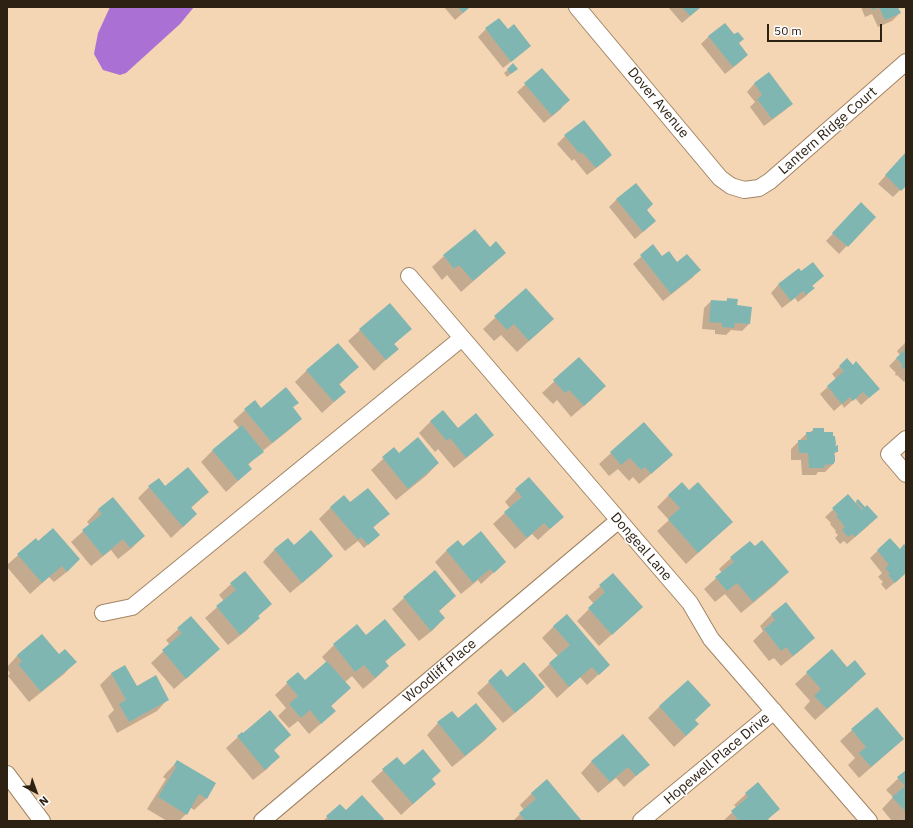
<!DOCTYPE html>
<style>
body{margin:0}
#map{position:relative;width:913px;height:828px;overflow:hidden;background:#f5d6b4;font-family:"IBM Plex Sans",sans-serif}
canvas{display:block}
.frame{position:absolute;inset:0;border:8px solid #2d2114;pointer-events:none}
.north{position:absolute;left:16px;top:772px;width:40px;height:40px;-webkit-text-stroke:3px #fdfdfd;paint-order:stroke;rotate:139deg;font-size:11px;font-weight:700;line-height:16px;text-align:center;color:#2d2114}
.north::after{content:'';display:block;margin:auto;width:14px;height:18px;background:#2d2114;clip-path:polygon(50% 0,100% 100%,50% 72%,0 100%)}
.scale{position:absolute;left:767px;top:24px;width:115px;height:18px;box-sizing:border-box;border:2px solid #2d2114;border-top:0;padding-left:5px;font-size:12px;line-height:14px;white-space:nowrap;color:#2d2114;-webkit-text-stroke:3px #fdfdfd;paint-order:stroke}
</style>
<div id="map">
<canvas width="913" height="828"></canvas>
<div class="frame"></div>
<div class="north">N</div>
<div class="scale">50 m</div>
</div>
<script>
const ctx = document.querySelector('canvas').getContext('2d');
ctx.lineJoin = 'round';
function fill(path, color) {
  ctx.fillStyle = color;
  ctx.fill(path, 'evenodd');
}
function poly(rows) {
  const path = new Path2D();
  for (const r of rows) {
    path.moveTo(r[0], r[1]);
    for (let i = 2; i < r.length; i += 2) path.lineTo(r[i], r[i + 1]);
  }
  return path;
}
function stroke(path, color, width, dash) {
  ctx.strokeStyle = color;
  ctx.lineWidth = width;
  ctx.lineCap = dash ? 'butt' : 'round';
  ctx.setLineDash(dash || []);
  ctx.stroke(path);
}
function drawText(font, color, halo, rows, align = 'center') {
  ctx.font = font + ' "IBM Plex Sans",sans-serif';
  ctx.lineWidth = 3;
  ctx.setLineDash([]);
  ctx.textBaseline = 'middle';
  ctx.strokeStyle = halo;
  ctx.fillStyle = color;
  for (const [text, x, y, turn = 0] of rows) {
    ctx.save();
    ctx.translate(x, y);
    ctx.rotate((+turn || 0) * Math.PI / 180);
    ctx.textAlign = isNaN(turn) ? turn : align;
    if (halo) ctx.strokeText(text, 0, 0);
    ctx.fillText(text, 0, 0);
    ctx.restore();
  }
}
fill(poly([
 [110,7,194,7,180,24,126,73,120,75,103,70,94,54,98,33]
]), '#aa70d4');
fill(poly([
 [444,7,470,7,455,20],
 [668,7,701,7,682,23],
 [861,7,897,7,900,13,892,21,878,27,872,14,865,17],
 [499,19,508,30,530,46,522,53,503,68,478,37,486,29],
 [709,36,738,43,747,55,740,62,725,74,701,44],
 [513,65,513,72,507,77,504,73],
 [542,69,562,108,544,123,517,92],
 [769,73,792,104,784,111,764,126,750,107,755,102,747,92,754,84],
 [584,121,611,155,604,162,587,175,574,159,572,161,557,144,565,136],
 [906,153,906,184,893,197,878,184],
 [617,199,646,210,655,221,635,239,609,207],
 [854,211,875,217,839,254,826,241],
 [653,246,662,257,677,263,699,270,692,278,663,301,633,264],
 [490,248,505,253,493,264,461,292,447,275,442,280,432,267,444,256],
 [799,270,801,273,823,276,812,286,813,288,806,296,798,302,795,298,782,308,771,293,778,285],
 [526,289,553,319,517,352,501,335,494,341,483,329],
 [728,299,736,306,749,324,742,331,731,330,726,335,715,334,715,330,702,329,704,308,711,301,725,302],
 [411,328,393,345,397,349,374,371,348,341,360,330],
 [906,342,906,380,904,382,897,375,896,376,895,374,896,373,889,366,900,355,897,351],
 [579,358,593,398,571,417,557,400,553,404,542,393],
 [847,360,871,396,861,405,855,398,844,408,842,404,834,411,827,403,820,394,836,379,832,374],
 [357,367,339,385,345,392,322,413,295,382,307,370],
 [255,401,261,409,298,402,292,408,301,419,289,430,260,453,248,465,251,469,239,480,226,492,201,462,213,450,239,428,233,421,245,410],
 [431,421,458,429,492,434,481,446,454,468,438,449,435,452,419,433],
 [814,429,823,433,837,451,833,456,833,464,825,472,818,472,816,475,802,475,801,460,791,460,791,449,807,433,809,433],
 [394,449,399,454,438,463,427,475,396,500,371,470],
 [611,453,672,455,660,466,639,484,633,477,629,481,618,469,609,476,599,464],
 [149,487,165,487,208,492,191,508,196,514,184,526,171,538,138,498],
 [516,490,563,517,538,540,532,534,515,549,493,524,510,508,505,502],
 [689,492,732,522,720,533,686,564,657,531,669,520,657,507,669,495],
 [848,496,855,503,858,500,865,508,869,525,847,544,844,541,840,544,835,538,838,535,835,532,836,531,830,524,831,523,825,517],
 [112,498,144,536,132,548,118,559,111,550,91,566,71,542,90,525,87,522,98,510],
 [350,504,388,513,373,528,375,538,364,548,358,541,345,551,319,519,331,507],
 [36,539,68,571,54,582,49,577,30,594,7,567,7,565],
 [287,539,294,546,332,556,320,568,290,593,263,562,274,550],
 [890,539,899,550,906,546,906,573,886,590,881,584,883,582,878,577,882,573,870,558],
 [463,547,505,562,481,584,478,580,461,594,435,562,447,550],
 [731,558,787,572,776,584,741,613,725,594,715,602,704,589,722,573,719,569],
 [613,575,630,618,599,646,577,621,594,604,588,597],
 [231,584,270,604,257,617,258,618,247,630,228,645,205,618,224,601,219,595],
 [455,596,438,612,444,618,433,630,419,641,392,609,404,598],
 [785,603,813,638,802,649,781,666,774,658,769,661,753,641,763,631,760,626,771,615],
 [191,618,207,660,174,689,151,663,170,645,166,640],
 [357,626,365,636,404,645,385,662,388,666,377,677,363,689,352,676,345,682,350,688,331,706,335,711,309,734,298,721,289,728,278,716,286,708,275,695,298,673,305,681,327,663,322,657,334,645],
 [554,626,609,665,587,685,580,677,557,698,538,675,558,656,542,638],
 [42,635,59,655,75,662,64,674,29,702,8,676,10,673,7,669,7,667,17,656],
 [125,666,137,687,168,699,157,711,117,733,108,716,114,710,100,685,111,674],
 [501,671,507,678,544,687,533,698,503,723,477,693],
 [807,673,854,685,815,720,804,708,810,701,795,684],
 [660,706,694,720,686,736,674,747,648,718],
 [438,723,496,729,484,741,452,767,427,735],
 [852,730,903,739,891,750,859,778,848,765,855,758,840,741],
 [290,735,273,751,278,757,267,769,253,780,226,748,238,737],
 [397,758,404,767,431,779,435,784,423,795,401,815,371,781],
 [178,761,215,784,206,799,194,810,190,807,186,814,179,821,167,821,147,809,166,779,163,777,166,773],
 [592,761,648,765,624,787,616,778,598,793,581,773],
 [906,771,906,821,892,821,882,809,893,797,886,790],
 [547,781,580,821,513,821,524,810,520,805,531,794],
 [746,794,779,809,767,820,768,821,723,821,737,808,734,805],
 [340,805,345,811,381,821,323,821]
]), '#0003');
fill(poly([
 [458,7,470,7,463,13],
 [682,7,701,7,690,16],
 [871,7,898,7,901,13,885,20,879,7,873,10],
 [499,18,508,29,514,24,531,46,511,62,485,28],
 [725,23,734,34,738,32,744,39,739,43,748,55,733,67,708,36],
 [513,63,518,69,511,74,507,69],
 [542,68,570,100,552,116,524,83],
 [769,72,793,104,772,119,757,99,762,95,754,83],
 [584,120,612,155,596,168,582,152,580,154,564,135],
 [906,152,906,186,901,191,885,175],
 [636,183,653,204,647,210,656,221,643,232,616,199],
 [861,202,876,217,848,247,832,233],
 [475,229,490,247,496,241,506,253,473,281,459,265,454,269,443,255],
 [653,244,662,256,669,251,677,262,687,254,701,270,671,294,640,255],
 [813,262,824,276,812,286,815,288,806,295,803,291,791,301,778,284,799,268,801,271],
 [526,288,554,319,529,341,514,324,507,330,494,316],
 [727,298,738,299,737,305,752,307,750,324,735,323,734,328,722,327,722,323,709,322,711,300,727,301],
 [390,303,412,329,394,344,399,349,386,360,359,329],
 [338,343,359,367,339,384,346,392,334,402,306,370],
 [906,349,906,367,904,369,901,366,903,365,896,358],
 [579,357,606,386,584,406,569,390,565,393,553,380],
 [847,358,853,365,856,361,880,389,869,398,863,392,853,401,850,397,842,404,834,395,834,394,827,386,844,371,839,366],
 [286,387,299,403,293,407,302,419,272,443,244,409,255,400,261,408],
 [443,410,458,428,476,413,494,435,466,458,450,438,447,441,430,421],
 [644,422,673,455,651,474,645,467,641,470,630,458,621,465,610,452],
 [242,425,264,452,248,464,252,469,238,481,212,450],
 [813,428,824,428,824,432,833,432,833,436,835,436,835,437,836,444,835,446,838,445,838,452,834,452,834,455,835,455,835,462,834,462,834,464,824,465,824,468,809,468,808,453,799,453,798,440,807,440,806,432,813,432],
 [418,437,439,463,408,489,382,457,394,447,399,453],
 [188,467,209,492,191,507,197,514,183,527,148,486,159,478,165,486],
 [529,477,564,517,550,529,544,523,527,538,504,512,522,497,515,489],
 [682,482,689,490,698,482,733,522,698,553,668,519,680,508,668,495],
 [368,488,390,514,373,527,380,535,368,545,361,537,358,540,330,507,344,495,350,502],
 [848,494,862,510,863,509,856,501,858,499,865,507,867,505,878,517,855,537,852,534,848,537,842,530,845,527,842,524,842,523,836,516,838,515,832,508],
 [113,497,145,536,130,548,123,539,103,556,82,530,102,514,98,509],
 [53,528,80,559,67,572,62,566,42,583,17,554,36,538,38,541],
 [311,530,333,556,302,583,274,549,288,538,294,545],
 [481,531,506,562,494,573,490,569,473,583,446,550,458,540,463,546],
 [890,538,900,549,904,544,905,545,906,545,906,573,895,583,888,575,890,574,885,568,889,565,877,550],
 [762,540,789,572,753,602,737,583,727,591,715,577,734,562,730,557,750,541,755,546],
 [435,570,456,596,439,611,445,618,431,631,403,597],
 [245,571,272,604,258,616,260,618,240,635,216,606,236,590,230,583],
 [613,573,643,607,612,635,588,608,605,592,599,585],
 [786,602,815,638,793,656,786,647,781,651,764,629,775,620,771,614],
 [567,614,610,665,599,675,592,667,569,687,549,663,570,645,553,626],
 [191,616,220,649,186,679,162,650,182,633,177,628],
 [385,619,406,645,385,661,389,666,375,678,364,665,355,672,333,644,357,624,366,635],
 [42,634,59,654,65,649,77,662,41,692,18,664,22,662,17,655],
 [832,649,847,667,855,660,866,674,827,709,814,696,821,689,806,672],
 [327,661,351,688,331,706,336,711,321,724,310,710,301,718,289,704,298,696,286,682,298,672,305,680],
 [524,662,545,687,515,713,488,681,501,669,507,677],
 [125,665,137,686,156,675,169,700,129,722,119,704,126,700,111,673],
 [688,680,711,705,695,720,699,724,686,736,659,706],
 [476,703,497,729,465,756,437,722,452,711,458,718],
 [877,707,904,739,871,767,859,753,866,747,851,729],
 [270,710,291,735,274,750,280,757,265,770,237,736,242,732,243,733],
 [623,734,650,765,636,776,628,767,610,782,591,761],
 [423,749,441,771,432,779,436,784,413,804,382,769,397,757,404,765],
 [177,760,216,783,207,799,199,794,187,815,158,797,176,767,174,765],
 [906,770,906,812,892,797,905,786,897,777],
 [547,779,582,821,525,821,519,813,536,799,531,793],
 [758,782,780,809,768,819,770,821,739,821,731,811,748,797,745,793],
 [362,795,384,819,382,821,330,821,326,816,340,804,346,810]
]), '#80b6b2');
const minor = poly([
 [577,7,720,178,731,186,744,190,759,188,770,181,906,62],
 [409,276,690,603,711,639,869,821],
 [906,439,889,454,906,474],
 [103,613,132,607,462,338],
 [7,774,42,821],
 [262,821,619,520],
 [641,821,774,711]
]);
stroke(minor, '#a18565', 18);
stroke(minor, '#fff', 16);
drawText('14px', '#2d2114', '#fdfdfd', [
 ["Dover Avenue",658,103,50],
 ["Lantern Ridge Court",828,131,-41],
 ["Dongeal Lane",641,547,49],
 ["Woodliff Place",440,671,-40],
 ["Hopewell Place Drive",717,759,-40]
]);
</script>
